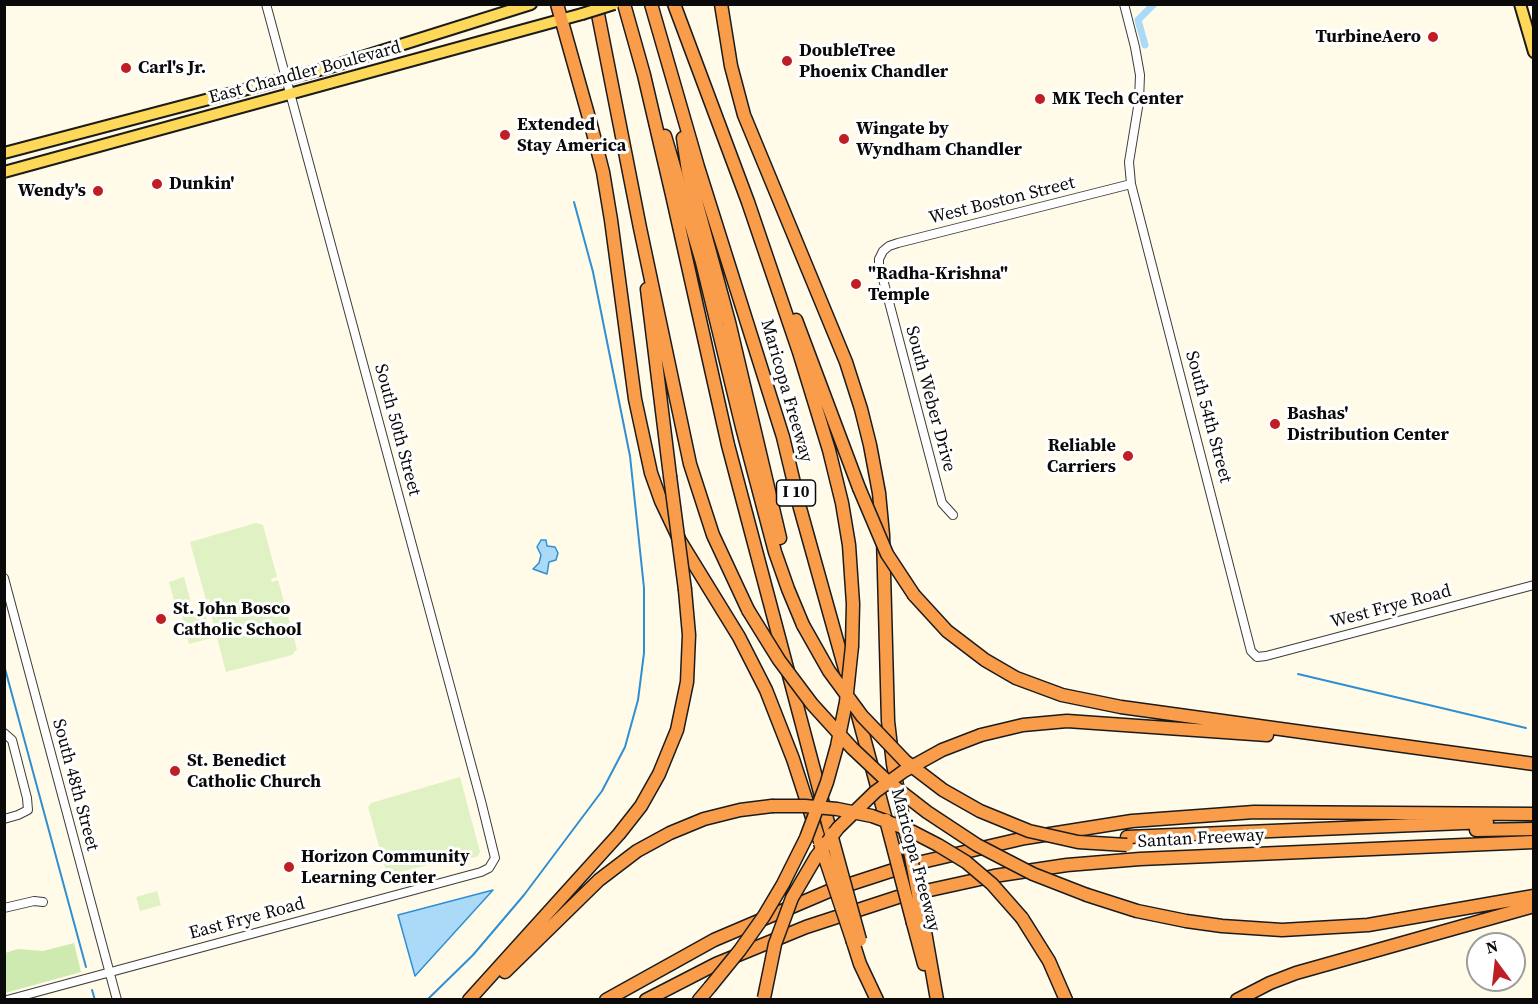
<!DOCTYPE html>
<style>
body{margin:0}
#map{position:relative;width:1538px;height:1004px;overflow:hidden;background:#fffbe8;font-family:"Source Serif 4",serif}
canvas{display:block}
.frame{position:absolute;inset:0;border:6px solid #0a0a0a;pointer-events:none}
.north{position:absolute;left:1466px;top:932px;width:60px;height:60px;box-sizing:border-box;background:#fff;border:2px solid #9d9d9d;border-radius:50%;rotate:345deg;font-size:16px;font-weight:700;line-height:24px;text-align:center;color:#0a0a0a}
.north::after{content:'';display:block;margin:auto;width:21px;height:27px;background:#bf1e24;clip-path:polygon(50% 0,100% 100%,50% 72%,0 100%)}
</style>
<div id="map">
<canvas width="1538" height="1004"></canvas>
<div class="frame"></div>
<div class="north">N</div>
</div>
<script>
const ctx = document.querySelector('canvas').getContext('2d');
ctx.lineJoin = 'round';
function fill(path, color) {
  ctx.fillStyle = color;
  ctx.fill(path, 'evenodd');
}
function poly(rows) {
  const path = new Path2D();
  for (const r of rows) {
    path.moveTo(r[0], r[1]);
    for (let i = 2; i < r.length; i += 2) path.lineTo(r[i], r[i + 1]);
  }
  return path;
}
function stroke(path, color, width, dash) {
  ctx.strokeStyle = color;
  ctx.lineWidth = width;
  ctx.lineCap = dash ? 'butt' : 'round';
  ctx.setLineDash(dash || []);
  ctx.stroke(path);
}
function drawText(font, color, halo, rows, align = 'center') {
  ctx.font = font + ' "Source Serif 4",serif';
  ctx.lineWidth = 6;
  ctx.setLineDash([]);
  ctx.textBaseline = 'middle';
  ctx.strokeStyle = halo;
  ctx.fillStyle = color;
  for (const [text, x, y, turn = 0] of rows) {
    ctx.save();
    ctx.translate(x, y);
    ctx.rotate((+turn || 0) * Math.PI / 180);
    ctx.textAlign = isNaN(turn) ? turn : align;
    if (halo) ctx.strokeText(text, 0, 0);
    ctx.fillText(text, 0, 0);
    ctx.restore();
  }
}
fill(poly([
 [74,943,81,972,5,993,5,953,18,949,43,951]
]), '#ceeab1');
fill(poly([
 [256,523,263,525,277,577,271,579,272,582,278,580,297,649,292,655,226,672,210,611,211,607,209,599,206,600,190,542],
 [184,577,191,603,176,608,169,582],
 [204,610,212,638,189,644,182,616],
 [460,777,480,852,477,857,444,861,392,874,386,871,368,807,371,803],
 [157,891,161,905,140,911,136,897]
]), '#e0f1c3');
const water = poly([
 [541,540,546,540,547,546,555,547,558,553,556,560,549,562,547,574,533,569,539,563,541,555,537,547,541,540],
 [493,890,415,976,398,915,493,890]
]);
fill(water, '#aadaf8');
stroke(water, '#2f8fd2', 1.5);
stroke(poly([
 [4,665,86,967],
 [1298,674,1526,728],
 [92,990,95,1000],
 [427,1000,473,955,524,895,602,791,625,747,638,700,644,653,644,588,630,456,593,272,574,202]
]), '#2f8fd2', 2);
stroke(poly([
 [1145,45,1138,20,1154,4]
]), '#aadaf8', 7);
const minor = poly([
 [1124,4,1135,47,1140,75,1139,101,1129,162,1131,184,1251,651,1257,657,1266,656,1534,585],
 [953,515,942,503,879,264,879,259,883,251,889,246,898,243,1131,184],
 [4,578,117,1000],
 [4,733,12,740,27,798,28,810,18,815,4,819],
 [4,908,34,901,43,902],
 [7,1000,481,872,489,868,495,858,481,801,266,4]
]);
const major = poly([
 [1520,4,1534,52],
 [4,153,327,68,531,4],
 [4,172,582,14]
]);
const highway = poly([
 [557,4,591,125,603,172,611,220,635,399,651,473,661,501,680,541,739,637,766,690,793,759,819,839],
 [596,4,640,228,690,464,713,535,748,610],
 [624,4,644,75,672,195,728,445,831,834],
 [651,4,698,167,783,437,800,508,848,680],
 [674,4,748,202,799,352,829,450,842,503,849,545,853,604,852,646],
 [721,4,731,66,744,115,846,362,861,409,870,445,879,493,883,535,888,721,893,764,906,835],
 [665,136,702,262,742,427,775,552,788,589,803,625],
 [683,138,688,171,729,322,780,538],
 [647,289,670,476],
 [796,320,859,488],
 [914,595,947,631,985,660,1016,678,1062,695,1121,707,1534,764],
 [856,708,886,820],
 [981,735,1023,725,1067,721,1267,735],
 [1476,830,1534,829],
 [1127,837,1487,822],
 [1087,895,1137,911,1186,921,1222,926,1282,930,1368,925,1534,896],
 [1022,918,1049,961,1066,1000],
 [923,920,937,1000],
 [913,923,924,964],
 [853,942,860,964,877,1000],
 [505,972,599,880,637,851,670,833,704,819,740,810,772,806],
 [469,1000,619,834,641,806,659,774,677,730,687,682,689,635,685,590],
 [606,1000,714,940,829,891,909,865,1025,838,1132,821,1254,812,1534,814],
 [646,1000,716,964,806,927,898,897,994,876,1067,865,1140,859,1534,842],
 [699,1000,710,987],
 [1237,1000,1270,983,1296,973,1534,906]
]);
stroke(minor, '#3d3d3d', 10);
stroke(major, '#1b1b1b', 14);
stroke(highway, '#1b1b1b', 15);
stroke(minor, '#fff', 8);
stroke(major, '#fed858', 10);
stroke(highway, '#fa9d4a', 12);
const majorBridge = poly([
 [582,14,614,4]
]);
const highwayBridge = poly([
 [670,476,685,590],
 [859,488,887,554,914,595],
 [748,610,779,660,812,704,852,748,887,781,927,812,977,845,1033,874,1087,895],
 [803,625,829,671,862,716,905,761,943,790,980,811,1029,831,1078,842,1127,845],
 [772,806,805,806,837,809,872,816,907,829,938,845,966,862,992,884,1022,918],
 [886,820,913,923],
 [831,834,860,940],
 [907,836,923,920],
 [820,843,853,942],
 [710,987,740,950,764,916,783,884,806,838,827,782,837,746,846,702,852,646],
 [764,998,775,944,792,898,816,857,838,828,875,792,904,771,942,750,981,735]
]);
stroke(majorBridge, '#1b1b1b', 14, []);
stroke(highwayBridge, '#1b1b1b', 15, []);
stroke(majorBridge, '#fed858', 10);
stroke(highwayBridge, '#fa9d4a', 12);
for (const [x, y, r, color] of [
 [1433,37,6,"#bf1e24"],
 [787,61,6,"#bf1e24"],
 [126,68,6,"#bf1e24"],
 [1040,99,6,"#bf1e24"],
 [505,135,6,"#bf1e24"],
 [844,139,6,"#bf1e24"],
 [157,184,6,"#bf1e24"],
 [98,191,6,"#bf1e24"],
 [856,284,6,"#bf1e24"],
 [1275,424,6,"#bf1e24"],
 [1128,456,6,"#bf1e24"],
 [161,619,6,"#bf1e24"],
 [175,771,6,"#bf1e24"],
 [289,867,6,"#bf1e24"]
]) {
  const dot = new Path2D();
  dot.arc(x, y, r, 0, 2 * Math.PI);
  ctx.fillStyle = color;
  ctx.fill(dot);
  stroke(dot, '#fff', 2);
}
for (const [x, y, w] of [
 [796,493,39]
]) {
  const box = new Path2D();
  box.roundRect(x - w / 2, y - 13, w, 26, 4.5);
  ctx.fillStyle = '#fff';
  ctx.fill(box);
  stroke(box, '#0a0a0a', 1.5);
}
drawText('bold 16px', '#0a0a0a', null, [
 ["I 10",796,493]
]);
drawText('bold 18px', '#0a0a0a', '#fff', [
 ["TurbineAero",1421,37,"right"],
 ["DoubleTree",799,51],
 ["Phoenix Chandler",799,72],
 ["Carl's Jr.",138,68],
 ["MK Tech Center",1052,99],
 ["Extended",517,125],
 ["Stay America",517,146],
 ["Wingate by",856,129],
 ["Wyndham Chandler",856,150],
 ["Dunkin'",169,184],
 ["Wendy's",86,191,"right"],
 ["\"Radha-Krishna\"",868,274],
 ["Temple",868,295],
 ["Bashas'",1287,414],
 ["Distribution Center",1287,435],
 ["Reliable",1116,446,"right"],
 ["Carriers",1116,467,"right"],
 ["St. John Bosco",173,609],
 ["Catholic School",173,630],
 ["St. Benedict",187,761],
 ["Catholic Church",187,782],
 ["Horizon Community",301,857],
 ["Learning Center",301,878]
], 'left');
drawText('18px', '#0a0a0a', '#fff', [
 ["East Chandler Boulevard",305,73,-15],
 ["West Boston Street",1002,201,-14],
 ["Maricopa Freeway",786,391,74],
 ["South Weber Drive",930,399,75],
 ["South 54th Street",1208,417,75],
 ["South 50th Street",397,430,75],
 ["West Frye Road",1391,607,-15],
 ["South 48th Street",75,785,75],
 ["Santan Freeway",1201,839,-3],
 ["Maricopa Freeway",915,860,75],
 ["East Frye Road",247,919,-15]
]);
</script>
